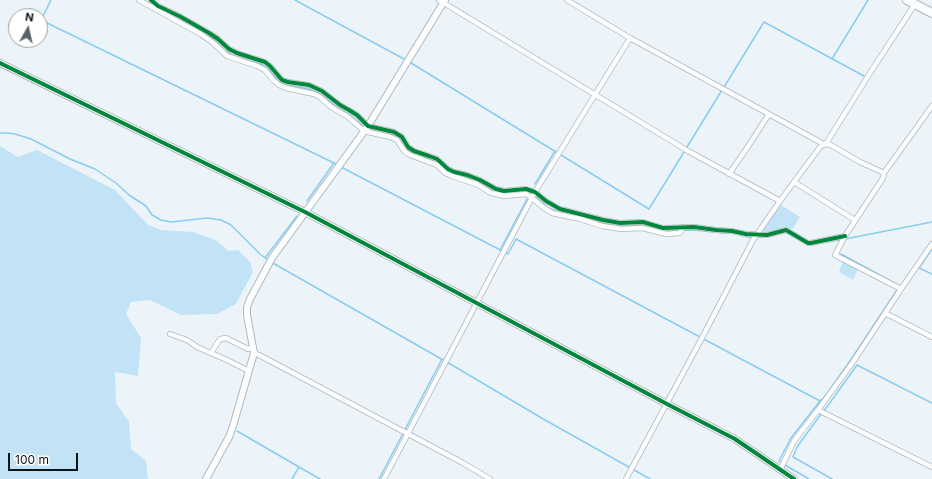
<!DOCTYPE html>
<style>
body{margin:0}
#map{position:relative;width:932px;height:479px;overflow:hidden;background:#ecf4f9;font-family:Inter,sans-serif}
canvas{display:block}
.north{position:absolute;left:8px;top:8px;width:40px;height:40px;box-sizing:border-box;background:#fff;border:1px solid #9da1a3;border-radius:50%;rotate:8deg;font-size:11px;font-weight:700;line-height:16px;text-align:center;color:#0b1419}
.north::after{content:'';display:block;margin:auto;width:14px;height:18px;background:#5a6267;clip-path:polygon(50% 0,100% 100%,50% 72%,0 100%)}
.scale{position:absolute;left:8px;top:453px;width:70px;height:18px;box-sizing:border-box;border:2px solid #0b1419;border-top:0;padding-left:5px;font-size:12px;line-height:14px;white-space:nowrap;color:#0b1419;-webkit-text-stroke:3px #fff;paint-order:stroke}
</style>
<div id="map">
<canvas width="932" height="479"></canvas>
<div class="north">N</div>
<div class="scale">100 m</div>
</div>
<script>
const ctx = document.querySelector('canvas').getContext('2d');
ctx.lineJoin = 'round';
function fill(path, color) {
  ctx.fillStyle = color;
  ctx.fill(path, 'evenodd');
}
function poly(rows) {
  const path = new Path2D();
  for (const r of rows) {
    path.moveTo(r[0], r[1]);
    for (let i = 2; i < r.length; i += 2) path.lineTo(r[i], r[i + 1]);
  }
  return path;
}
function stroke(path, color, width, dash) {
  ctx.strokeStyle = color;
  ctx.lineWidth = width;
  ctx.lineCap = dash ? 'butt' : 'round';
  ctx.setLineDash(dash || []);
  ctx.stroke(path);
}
fill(poly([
 [0,146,18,157,37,150,115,190,147,224,160,230,193,232,216,240,228,251,238,250,250,262,253,272,236,304,217,314,181,315,150,300,131,302,126,314,141,338,138,376,115,372,116,403,129,422,131,449,146,461,148,479,0,479],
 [781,205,800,217,792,230,785,227,766,232,762,231],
 [843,261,858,269,853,280,839,272]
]), '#c2e3f6');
stroke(poly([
 [51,0,41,20,334,163],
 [295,0,404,59],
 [179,20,208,35,213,40],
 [224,51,232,55,258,63,268,68,278,81,285,84,312,90,320,93,338,108,350,115,363,126],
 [832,59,868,0],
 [411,63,649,209,722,90],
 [724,87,764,22,864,76],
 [375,131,392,134,398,138,407,150,410,153],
 [0,133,7,133,15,134,31,139,70,159,95,169,116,183,129,195,146,206,152,215,161,220,171,222,207,218,221,220,231,225,260,254,268,260],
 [414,154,427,158,435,161,438,163],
 [341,167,508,254,516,239,820,401,791,438,779,461,782,463],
 [444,169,450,173],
 [456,175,473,180],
 [477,181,494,191,504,193,525,191,532,194,548,208,561,213],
 [535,184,555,151],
 [307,201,334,163,338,165],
 [575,216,602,223,620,226,642,225,663,231,693,230,725,233],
 [740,235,748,237,764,237],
 [845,239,932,222],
 [829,242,841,239],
 [932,249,919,268,932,274],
 [500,250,527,199],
 [841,254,898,285],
 [265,258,297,216],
 [271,262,452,365,545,420,650,479],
 [821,400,823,399,850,361,897,290],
 [824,411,857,365,932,403],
 [821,414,797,447,793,457,832,479],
 [237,431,299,467],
 [785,465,809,479],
 [292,479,299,467,320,479],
 [379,479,442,359]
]), '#89ccf0', 1.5);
const street = poly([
 [139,0,202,35,212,42,227,56,257,66,265,70,273,80,279,85,286,88,314,94,320,97,331,107,348,117,364,131,390,137,397,140,405,152,410,155,437,165,445,173,452,176,476,184,491,193,504,196,526,194,532,198,544,208,552,213,561,215,580,219,602,226,621,229,642,228,666,234,680,233,683,227],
 [151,0,158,6,181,17,209,33,218,39,229,49,237,53,265,62,270,66,282,80,288,82,309,85,322,91,340,105,349,110,357,115,368,126,394,132,402,137,408,147,414,151,429,156,437,159,448,169,454,172,467,175,480,180,496,189,504,191,526,189,535,192,546,201,560,209,603,220,620,223,643,222,663,228,694,227,716,230,732,231,746,234,767,235,786,230,808,243,811,243,845,236],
 [439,0,688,151,780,201],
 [567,0,630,38,820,142,824,145,829,144,860,162,884,173],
 [729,174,747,148,769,114],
 [794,182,855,220],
 [901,289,835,255,845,236,883,178,884,173,932,106],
 [885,313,932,337],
 [170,334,187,340,197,347,227,360,249,371],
 [211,353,220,339,226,338,248,349,253,347],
 [254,353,259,355,463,463,490,479],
 [818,410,932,467],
 [780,470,794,441,818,410,853,362,901,289,932,244],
 [384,479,535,192,630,38],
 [626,479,703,336,753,240,780,201,820,147,827,142,870,73,915,4]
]);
const secondary = poly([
 [0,63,305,212,667,404,735,439,794,479],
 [206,479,229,437,233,426,254,353,247,315,247,307,250,299,272,258,368,126,445,0]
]);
const highway = poly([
 [907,0,932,13]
]);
stroke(street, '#b0b8bc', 6);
stroke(secondary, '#b0b8bc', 8);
stroke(highway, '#b0b8bc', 10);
stroke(street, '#fcfdfe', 4.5);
stroke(secondary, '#fcfdfe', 6);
stroke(highway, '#fcfdfe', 8);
stroke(poly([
 [151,0,158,6,181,17,209,33,218,39,229,49,237,53,265,62,270,66,282,80,288,82,309,85,322,91,340,105,349,110,357,115,368,126,394,132,402,137,408,147,414,151,429,156,437,159,448,169,454,172,467,175,480,180,496,189,504,191,526,189,535,192,546,201,560,209,603,220,620,223,643,222,663,228,694,227,716,230,732,231,746,234,767,235,786,230,808,243,811,243,845,236],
 [0,63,305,212,667,404,735,439,794,479]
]), '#00873e', 4);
</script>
